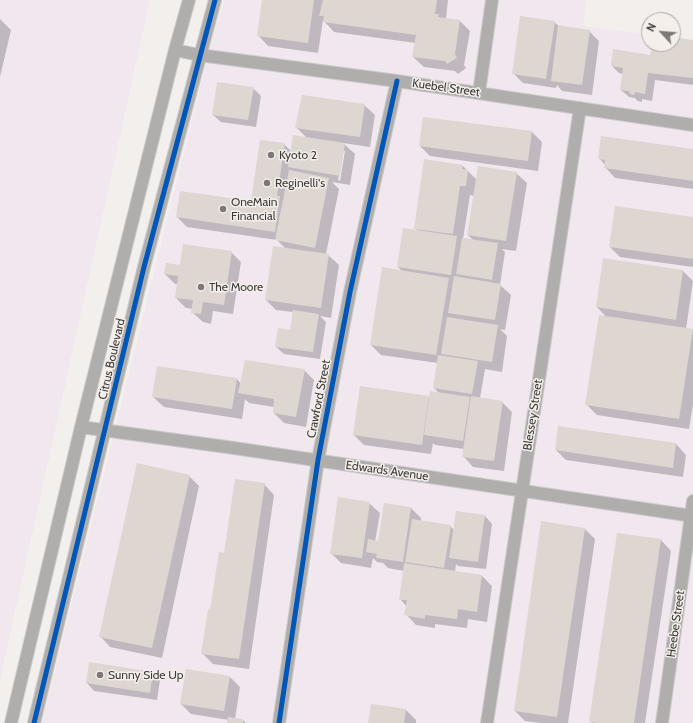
<!DOCTYPE html>
<style>
body{margin:0}
#map{position:relative;width:693px;height:723px;overflow:hidden;background:#f2efed;font-family:Cabin,sans-serif}
canvas{display:block}
.north{position:absolute;left:641px;top:12px;width:40px;height:40px;box-sizing:border-box;background:#f4efeb;border:1px solid #aaa7a3;border-radius:50%;rotate:296deg;font-size:11px;font-weight:700;line-height:16px;text-align:center;color:#3c3a38}
.north::after{content:'';display:block;margin:auto;width:14px;height:18px;background:#7c7977;clip-path:polygon(50% 0,100% 100%,50% 72%,0 100%)}
</style>
<div id="map">
<canvas width="693" height="723"></canvas>
<div class="north">N</div>
</div>
<script>
const ctx = document.querySelector('canvas').getContext('2d');
ctx.lineJoin = 'round';
function fill(path, color) {
  ctx.fillStyle = color;
  ctx.fill(path, 'evenodd');
}
function poly(rows) {
  const path = new Path2D();
  for (const r of rows) {
    path.moveTo(r[0], r[1]);
    for (let i = 2; i < r.length; i += 2) path.lineTo(r[i], r[i + 1]);
  }
  return path;
}
function stroke(path, color, width, dash) {
  ctx.strokeStyle = color;
  ctx.lineWidth = width;
  ctx.lineCap = dash ? 'butt' : 'round';
  ctx.setLineDash(dash || []);
  ctx.stroke(path);
}
function drawText(font, color, halo, rows, align = 'center') {
  ctx.font = font + ' Cabin,sans-serif';
  ctx.lineWidth = 3;
  ctx.setLineDash([]);
  ctx.textBaseline = 'middle';
  ctx.strokeStyle = halo;
  ctx.fillStyle = color;
  for (const [text, x, y, turn = 0] of rows) {
    ctx.save();
    ctx.translate(x, y);
    ctx.rotate((+turn || 0) * Math.PI / 180);
    ctx.textAlign = isNaN(turn) ? turn : align;
    if (halo) ctx.strokeText(text, 0, 0);
    ctx.fillText(text, 0, 0);
    ctx.restore();
  }
}
fill(poly([
 [0,0,150,0,0,680],
 [224,0,586,0,583,26,649,35,649,44,673,44,693,41,693,723,42,723,206,63]
]), '#f1e7ef');
fill(poly([
 [263,0,448,0,446,19,460,21,470,31,464,65,466,68,458,74,455,71,424,67,413,57,416,43,334,32,323,20,318,53,268,46,258,35],
 [0,19,11,30,0,77],
 [554,22,559,26,589,31,599,41,592,95,562,91,557,85,556,88,523,83,513,73],
 [673,38,693,41,693,85,655,80,652,101,642,99,642,102,638,101,635,98,629,97,621,90,623,74,619,73,612,66,651,56,653,44,673,44],
 [253,88,261,96,256,127,221,122,213,115],
 [364,105,375,115,370,147,343,143,355,154,350,185,332,182,339,189,326,254,328,255,339,265,331,318,320,316,326,322,320,359,284,354,276,347,291,331,293,312,276,310,266,300,285,248,277,240,187,227,177,217,252,202,284,144,291,151,307,138,296,127],
 [343,151,345,151,340,181,338,180],
 [532,132,542,142,538,171,430,156,420,146],
 [693,150,693,189,615,178,605,167,605,165,599,158],
 [463,166,477,180,516,173,527,183,516,251,502,249,505,252,500,285,511,295,505,330,500,329,507,336,502,372,485,369,480,398,502,402,512,412,504,471,473,467,463,456,464,449,435,445,433,443,431,454,364,445,354,435,428,397,430,399,439,393,434,388,438,363,381,355,371,345,403,272,398,267,418,231,415,228],
 [470,195,474,196,468,235,474,241,463,239],
 [693,218,693,267,620,257,610,247],
 [231,252,241,262,233,314,213,311,211,324,203,322,192,312,193,309,186,308,176,298,178,284,175,284,165,274,181,266],
 [604,259,683,271,693,281,686,329,693,330,693,404,689,429,597,415,587,405,606,317,597,307],
 [304,370,314,380,306,427,284,423,274,413,274,407,249,403,245,399,242,419,164,407,153,397,237,379,241,384],
 [676,444,686,455,683,477,566,460,556,450],
 [189,476,199,486,162,658,110,647,100,636],
 [264,484,274,495,249,669,213,664,202,653,211,611],
 [369,503,380,513,375,542,379,542,385,504,411,508,421,518,421,521,450,526,454,530,485,516,492,524,486,569,458,566,456,564,455,572,482,576,492,586,487,622,468,619,467,628,435,624,435,628,416,625,406,614,407,607,400,599,404,571,388,568,383,563,377,562,373,558,371,568,341,563,331,553],
 [585,529,595,539,568,723,540,723,525,721,515,711],
 [661,540,671,551,645,723,592,723,590,721],
 [152,673,160,680,157,700,94,691,87,683],
 [230,677,240,687,235,719,243,720,246,723,228,723,229,720,191,714,181,704],
 [372,705,406,710,416,720,416,723,369,723]
]), '#0003');
fill(poly([
 [262,0,314,0,308,43,257,36],
 [323,0,437,0,435,14,439,14,438,17,460,20,455,54,457,58,447,64,445,61,412,57,416,35,323,22,324,16,319,16],
 [520,16,555,21,546,79,512,74],
 [558,25,590,30,582,85,551,81],
 [673,37,693,40,693,78,648,73,645,94,635,92,634,95,630,94,629,91,620,90,623,68,611,66,613,49,650,55,652,44,673,44],
 [217,82,254,87,248,120,212,115],
 [302,95,365,104,360,137,295,128],
 [423,117,532,131,528,161,419,146],
 [293,135,345,143,340,176,288,167],
 [601,136,693,149,693,181,604,168,605,160,598,159],
 [260,140,285,143,277,196,280,196,275,232,176,217,180,191,251,201],
 [424,159,463,165,462,169,468,170,466,186,460,186,453,234,414,229],
 [478,166,517,172,506,241,467,235],
 [289,170,329,178,315,248,275,240],
 [615,206,693,217,693,259,609,247],
 [403,228,457,236,451,275,397,267],
 [462,238,498,243,492,280,456,274],
 [183,244,232,251,224,305,203,302,201,314,191,313,193,300,175,298,178,276,164,274,166,263,180,265],
 [273,246,329,254,321,308,265,300],
 [603,258,683,270,676,320,596,307],
 [382,267,449,278,436,355,370,345],
 [454,276,501,284,495,320,448,313],
 [293,310,319,314,313,352,275,347,278,328,290,330],
 [599,315,693,329,679,419,585,405],
 [447,317,498,325,492,362,441,354],
 [438,355,478,361,472,394,433,388],
 [245,360,305,369,296,417,273,413,274,399,238,393],
 [157,366,237,378,232,409,152,397],
 [360,386,429,396,422,445,353,435],
 [430,391,470,397,463,441,424,435],
 [471,396,503,401,494,461,462,457],
 [558,426,676,443,673,468,555,450],
 [137,463,190,475,152,648,99,637],
 [235,479,265,483,239,659,201,654,208,609,210,610,219,552,224,553],
 [338,497,370,502,362,558,330,554],
 [384,503,411,507,403,562,376,558,377,554,366,552,368,539,378,541],
 [456,511,485,515,478,562,449,558],
 [412,519,451,525,444,568,405,562],
 [541,521,585,528,557,717,514,711],
 [617,533,661,539,634,723,598,723,589,722],
 [404,563,482,575,477,612,458,609,457,619,425,615,425,619,404,615,407,600,399,600],
 [89,662,153,672,150,693,86,683],
 [186,669,230,676,224,711,180,704],
 [371,704,406,709,404,723,368,723],
 [228,717,243,719,243,723,227,723]
]), '#ded6d1');
const minor = poly([
 [175,50,199,55,397,81,693,125],
 [479,93,492,0],
 [81,427,234,448,693,516],
 [11,723,81,427,175,50,189,0],
 [34,723,144,267,215,0],
 [279,723,318,460,350,292,397,81],
 [487,723,580,108],
 [662,723,693,501]
]);
stroke(minor, '#cdcbca', 14);
stroke(minor, '#b0aead', 12);
stroke(poly([
 [34,723,144,267,215,0],
 [279,723,318,460,350,292,397,81]
]), '#0057b8', 5);
for (const [x, y, r, color] of [
 [271,155,4,"#7c7977"],
 [267,183,4,"#7c7977"],
 [223,209,4,"#7c7977"],
 [201,287,4,"#7c7977"],
 [100,675,4,"#7c7977"]
]) {
  const dot = new Path2D();
  dot.arc(x, y, r, 0, 2 * Math.PI);
  ctx.fillStyle = color;
  ctx.fill(dot);
  stroke(dot, '#f4efeb', 1.5);
}
drawText('12px', '#3c3a38', '#f4efeb', [
 ["Kuebel Street",446,88,8],
 ["Citrus Boulevard",112,359,-77],
 ["Crawford Street",319,399,-79],
 ["Blessey Street",533,415,-81],
 ["Edwards Avenue",387,471,8],
 ["Heebe Street",676,624,-82]
]);
drawText('12px', '#3c3a38', '#f4efeb', [
 ["Kyoto 2",279,155],
 ["Reginelli's",275,183],
 ["OneMain",231,202],
 ["Financial",231,216],
 ["The Moore",209,287],
 ["Sunny Side Up",108,675]
], 'left');
</script>
